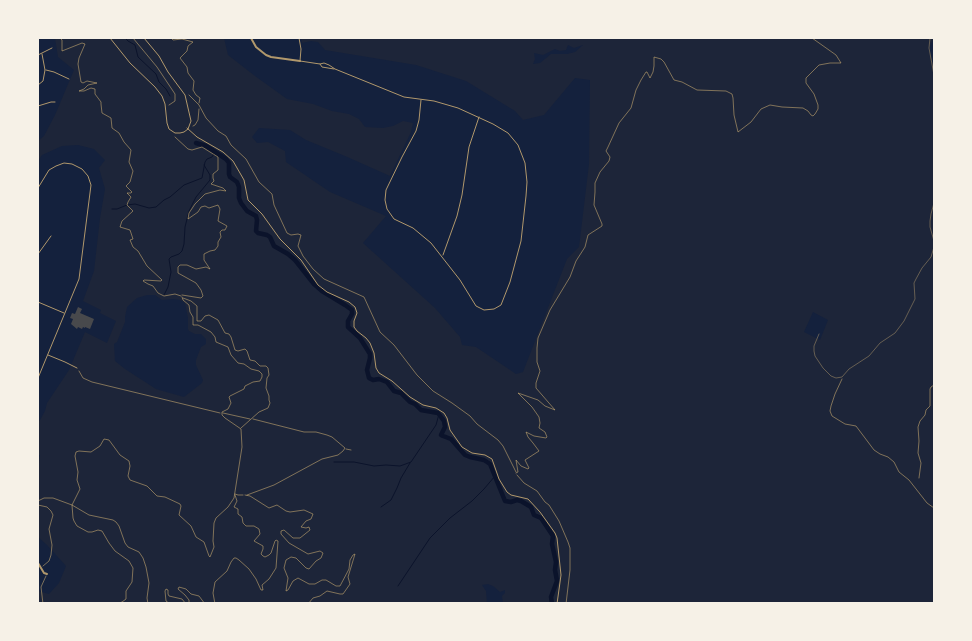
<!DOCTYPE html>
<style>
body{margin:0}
#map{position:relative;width:972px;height:641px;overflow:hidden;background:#14213d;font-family:Roboto,sans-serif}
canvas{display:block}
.frame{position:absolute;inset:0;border:39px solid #f6f1e7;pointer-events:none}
</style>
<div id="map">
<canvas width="972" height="641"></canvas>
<div class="frame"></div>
</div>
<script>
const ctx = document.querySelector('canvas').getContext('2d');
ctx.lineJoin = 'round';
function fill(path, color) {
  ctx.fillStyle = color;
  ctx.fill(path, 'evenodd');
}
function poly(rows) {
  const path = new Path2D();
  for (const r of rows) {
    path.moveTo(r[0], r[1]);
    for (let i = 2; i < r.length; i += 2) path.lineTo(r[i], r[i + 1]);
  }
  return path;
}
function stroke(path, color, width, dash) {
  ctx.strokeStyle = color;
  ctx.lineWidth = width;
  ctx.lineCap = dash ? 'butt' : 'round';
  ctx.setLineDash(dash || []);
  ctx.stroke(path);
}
fill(poly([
 [55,38,224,38,228,55,255,76,287,99,313,104,332,111,349,114,359,119,365,127,383,128,393,126,403,121,413,123,411,132,390,176,345,156,306,140,290,130,259,128,252,137,257,143,268,142,285,151,286,162,330,192,386,216,363,243,435,308,460,337,462,345,476,347,516,374,523,372,567,259,579,247,589,164,590,80,575,78,544,115,523,120,515,111,466,81,416,65,325,50,318,42,311,41,302,43,301,38,934,38,929,48,934,67,934,603,503,604,502,596,505,593,505,590,500,592,493,586,488,584,482,585,486,591,487,604,38,603,38,591,49,594,59,583,66,566,47,545,38,537,38,470,40,455,38,455,38,422,40,420,45,411,47,403,69,370,85,332,107,343,116,321,100,313,101,310,83,301,94,271,100,218,105,189,99,168,105,160,94,149,78,145,62,146,42,155,38,161,38,141,44,136,55,115,74,70,58,57],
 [568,45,574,48,583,45,575,52,567,54,551,54,540,63,533,64,535,59,534,53,543,55,555,49,560,51,566,50],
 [147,295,155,295,162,300,173,299,180,300,185,303,188,318,188,329,189,331,195,334,201,334,206,339,206,344,201,347,196,360,196,365,203,380,202,383,184,397,156,389,125,369,115,361,114,344,117,342,125,322,125,317,127,307,137,298],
 [813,312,828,320,820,340,804,332]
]), '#1d2539');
stroke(poly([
 [125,38,128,41,135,45,138,57,156,74,159,82,166,89,170,96],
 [112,209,117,209,127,205,135,204,149,208,156,207,164,200,170,197,184,185,202,178,205,162,207,159,212,157,215,152],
 [164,295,168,287,171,272,169,259,171,257,179,254,182,251,184,244,185,227,189,211,196,197,210,180,210,175,204,165],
 [334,462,354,462,374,466,386,465,400,466,411,462,436,425,439,414],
 [381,507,391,500,397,488,401,478,410,463],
 [398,586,430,538,450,518,472,501,484,489,495,476]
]), '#0b132b', 1);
stroke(poly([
 [196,143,206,146,226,159,229,163,229,174,230,177,237,182,239,187,239,198,241,203,247,211,256,216,257,220,256,231,258,233,267,235,270,237,274,246,288,254,295,260,314,284,322,291,345,305,352,310,352,314,348,321,348,327,360,338,370,354,370,358,367,370,369,378,373,380,379,379,387,382,394,391,401,393,410,402,415,404,421,410,438,413,444,421,445,427,441,435,443,436,451,439,465,455,470,457,484,460,490,464,505,501,511,502,517,500,521,501,531,507,534,515,541,518,553,536,552,544,556,562,555,570,557,581,551,597,552,604]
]), '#0b132b', 4.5);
fill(poly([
 [78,307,82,309,80,313,94,319,90,329,85,327,85,328,83,327,82,329,78,327,77,329,71,324,73,319,70,318,72,313,75,314]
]), '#48494c');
stroke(poly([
 [60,38,62,40,62,51,82,43,85,44,79,58,78,64,81,82,83,83,87,81,97,83,88,85,84,89,79,91,84,91,91,88,95,89,95,94,101,102,101,104,102,113,111,118,112,128,119,133,124,142,131,150,129,162,133,171,130,182,126,186,132,192,131,193,127,193,131,197,128,202,127,205,133,211,122,221,120,227,130,230,133,239,130,240,133,247,138,251,147,266,162,280,161,281,144,280,143,281,148,284,153,286,158,293,164,296,175,294,181,296],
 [133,38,157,67,175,94,175,101,169,105],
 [171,38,173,40,182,39,193,42,188,46,187,51,180,58,187,67,188,73,194,81,193,90,196,95,200,98,199,103],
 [189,95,199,105,206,118,218,131,226,136,231,145,246,159,259,182,272,194,274,205,287,233,291,235,298,234,301,235,298,246,303,256,313,269,324,279,364,297,380,332,394,345,417,375,433,391,452,403,470,416,477,424,498,440,503,446,516,472],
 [193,126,195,125,198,120,199,109],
 [175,137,188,149,192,150,202,147,218,157,218,170,213,174,213,178,214,181,211,184,223,188,226,191,220,190,205,194,195,204,189,213,188,219,198,212,201,207,205,206,209,208,218,205,220,209,218,221,227,226,225,230,222,230,220,232,221,237,218,242,218,246,215,250,210,251,204,254,204,260,210,269,206,267,196,269,187,265,180,265,178,267,178,273,196,283,201,290,203,296,201,298,182,295],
 [183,298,191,301,197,306,197,321,201,321,205,316,209,315,218,320,225,333,229,334,231,337,235,350,238,351,245,349,247,351,250,360,255,361,260,366,266,366,268,368,269,375,267,378,266,388,269,396,269,400,270,403,268,408,259,412,241,428],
 [79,371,83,378,92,382,220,413],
 [842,379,835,394,831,406,830,411,832,416,845,424,856,426,874,450,880,454,888,457,894,462,899,472,909,480,927,503,934,508],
 [223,413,250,419],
 [346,449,351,450],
 [516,473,518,472,516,460,521,466,528,469,529,468,525,460,539,451,533,443,528,437,526,432,534,436,546,438,547,437,545,432,539,428,540,423,539,417,532,407,518,393,538,400,545,406,555,410,536,388,536,383,540,371,537,362,537,348,538,338,550,310,570,277,576,261,585,247,588,235,602,226,602,224,594,205,595,192,595,183,600,172,609,161,610,157,606,151,608,147,619,123,631,108,636,90,641,80,646,72,647,72,650,78,653,72,654,66,654,57,661,59,664,62,674,80,682,82,697,90,726,91,732,94,733,98,734,115,738,132,751,122,761,109,770,105,782,107,803,108,808,111,811,115,813,116,815,114,818,109,818,105,814,94,806,83,806,78,819,65,830,63,841,63,836,55,812,38],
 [517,475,524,483,537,491,545,502,549,505,559,521,568,542,570,548,570,570,566,604],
 [919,478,921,463,918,453,919,441,918,427,920,421,925,415,926,410,930,406,930,389,931,387,934,385],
 [235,494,238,495,243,495],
 [245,495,250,496,269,508,277,505,286,511,290,512,304,510,313,514,311,519,306,521,301,527,306,528,309,527,310,530,300,538,293,538,284,530,281,531,281,534,289,543,308,554,320,551,323,553,321,558,316,561,309,569,306,568,296,558,291,557,286,560,284,568,288,578,286,591,288,590,293,581,298,578,309,584,315,584,322,580,326,580,336,586,340,586,349,569,350,560,353,555,355,554,348,577,350,584,343,594,340,594,327,591,320,596,313,598,308,604],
 [247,495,274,485,322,459,338,455,343,451,345,448,332,437,327,435,316,432,304,432,253,419],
 [38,501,44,498,53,498,72,505,89,515,113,520,116,522,119,526,125,543,128,547,139,552,143,558,146,567,149,583,147,598,148,604],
 [38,505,47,507,51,511,53,515,49,529,52,545,51,555,49,561,43,566],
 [43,604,41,587,46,576],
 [116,604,122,602,126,599,126,591,132,582,133,568,129,561,115,551,109,543,102,531,98,530,92,532,88,532,77,526,74,521,73,518,72,505,80,489,77,480,78,472,75,456,76,452,79,451,91,452,100,446,104,439,109,440,120,455,129,461,130,466,128,476,130,480,147,486,157,496,165,497,180,504,181,506,179,515,191,526,196,537,204,542,209,556,210,557,214,547,213,541,214,523,216,518,228,507,234,498,242,447,241,429,225,418,222,415,222,412,228,409,231,403,229,397,230,396,244,389,245,386,253,382,260,381,262,377,262,374,259,371,251,369,244,364,238,363,231,355,228,347,216,342,215,337,211,332,198,325,193,325,193,317,190,312,189,305,183,300,182,297],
 [170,604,166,601,165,591,166,589,168,590,168,594,169,596,182,599,186,604],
 [189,604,189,600,185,595,178,589,179,587,186,589,191,594,199,596,205,604],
 [215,604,213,593,215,582,227,571,231,562,234,558,236,558,239,560,249,569,256,579,261,590,263,590,262,585,269,579,276,568,278,541,276,540,275,541,271,553,269,555,265,557,263,556,261,554,263,549,263,546,254,541,260,534,259,529,254,526,246,526,243,523,242,517,238,514,238,509,234,507,237,501,235,495]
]), '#e5c07b', 0.5);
stroke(poly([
 [930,38,929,48,934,75],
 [934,203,931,214,930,221,930,227,934,241],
 [819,334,814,346,814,351,815,356,823,368,831,376,836,378,842,377,849,369,869,356,880,343,895,333,904,321,915,299,914,283,916,279,922,268,931,257,934,247]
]), '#b1986c', 0.5);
stroke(poly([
 [110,38,130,63,155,87,162,96,165,104,167,123,169,129,175,133,180,133,184,132,188,129,191,121,185,95,168,72,159,56,144,38],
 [299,38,301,49,300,61,320,64,324,63,329,65,335,69,404,97,434,101,458,108,493,124,508,133,518,145,525,163,527,182,526,196,521,241,510,282,501,305,494,309,484,310,476,306,460,280,431,243,413,228,394,219,387,209,385,200,386,190,402,157,416,131,419,120,421,100],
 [38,55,52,48],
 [320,64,322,67,334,69],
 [46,70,54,72,69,79],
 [38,85,43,81,45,70,42,54],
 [38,106,51,102,55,102],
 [187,128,197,137,223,152,233,161,244,180,248,200,262,214,280,239,301,260,318,285,327,292,349,302,355,307,357,313,354,321,354,327,357,331,366,338,370,343,374,353,376,368,379,373,392,381,410,397,423,405,436,408,444,413,447,418,450,430,462,447,472,453,485,455,492,459,499,479,507,492,511,495,528,499,540,512,555,533,557,538,561,575,557,604],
 [38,188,49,170,56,166,64,163,72,164,82,169,88,176,91,185,79,279,38,378],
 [38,254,51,236],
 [443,255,457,216,462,195,469,147,479,117],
 [38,302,64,313],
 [48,355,65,362,77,368]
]), '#b1986c', 1);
stroke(poly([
 [251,38,256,47,266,55,271,57,300,61],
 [38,563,44,573,47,574]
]), '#b1986c', 2);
</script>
